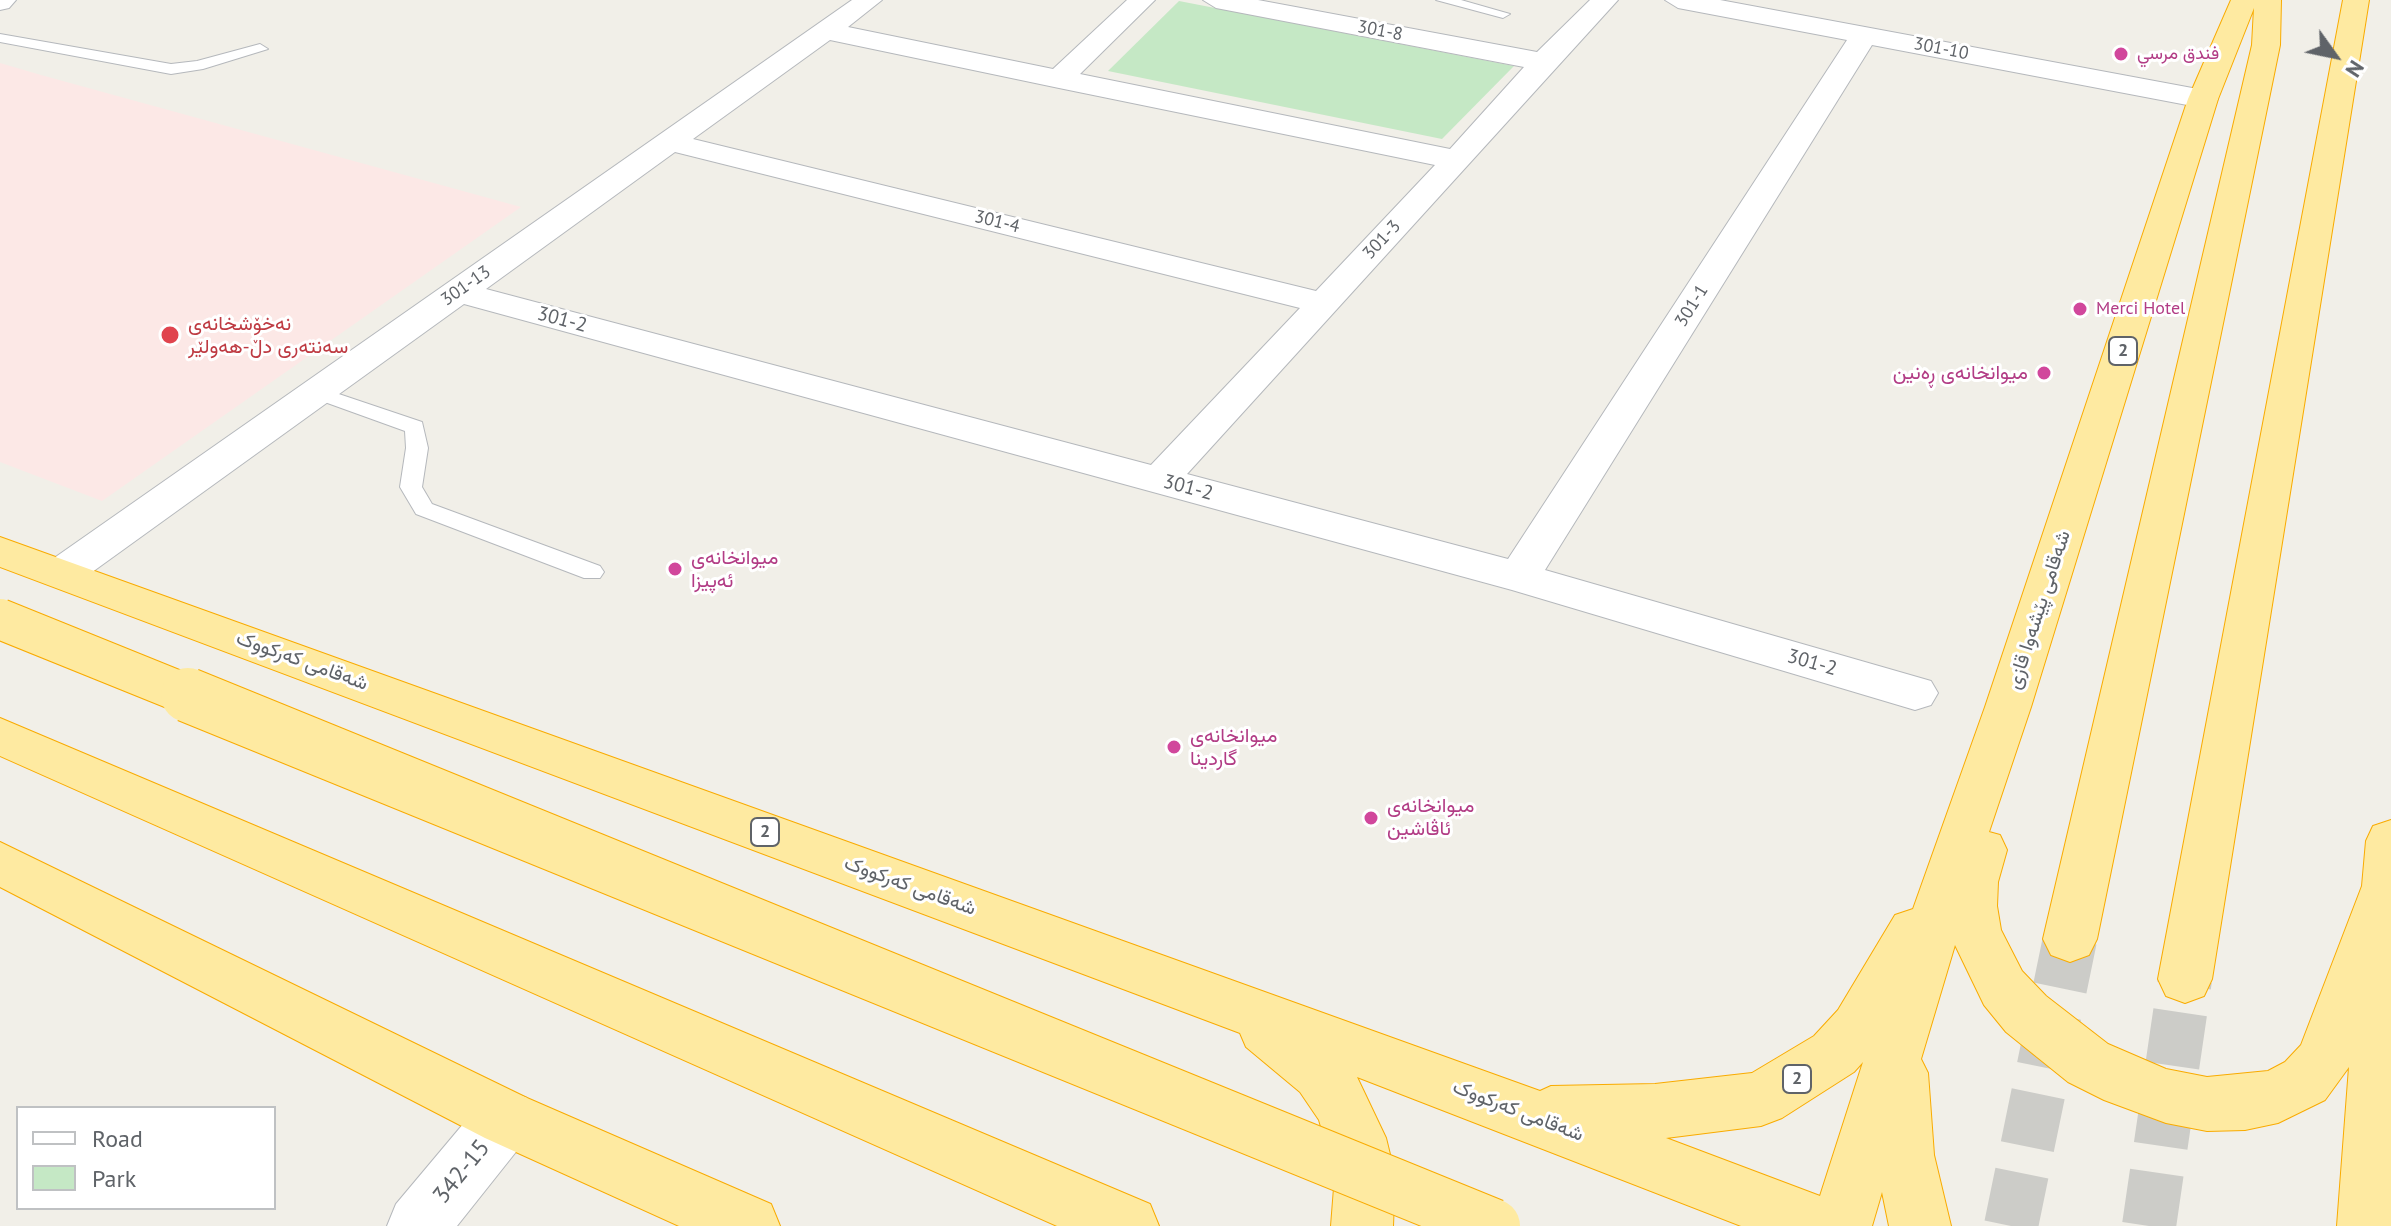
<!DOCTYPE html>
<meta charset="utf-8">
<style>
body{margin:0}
#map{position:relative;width:2391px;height:1226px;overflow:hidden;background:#f1efe8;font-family:"PT Sans",sans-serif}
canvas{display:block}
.legend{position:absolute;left:16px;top:1106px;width:260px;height:104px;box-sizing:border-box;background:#fff;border:2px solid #bfc1c3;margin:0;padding:10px 14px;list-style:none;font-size:24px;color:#5f6368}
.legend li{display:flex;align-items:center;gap:16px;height:40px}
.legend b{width:40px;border:2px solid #bfc1c3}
.north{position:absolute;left:2295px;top:16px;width:80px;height:80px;-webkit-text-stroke:6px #fff;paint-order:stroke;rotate:123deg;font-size:22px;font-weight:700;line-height:32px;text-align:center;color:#5f6368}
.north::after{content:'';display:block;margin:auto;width:28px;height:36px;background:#5f6368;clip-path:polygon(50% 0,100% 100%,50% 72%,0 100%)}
</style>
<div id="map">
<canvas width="2391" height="1226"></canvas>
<ul class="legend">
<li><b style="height:10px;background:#fff"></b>Road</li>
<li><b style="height:22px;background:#c5e8c5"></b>Park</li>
</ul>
<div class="north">N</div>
</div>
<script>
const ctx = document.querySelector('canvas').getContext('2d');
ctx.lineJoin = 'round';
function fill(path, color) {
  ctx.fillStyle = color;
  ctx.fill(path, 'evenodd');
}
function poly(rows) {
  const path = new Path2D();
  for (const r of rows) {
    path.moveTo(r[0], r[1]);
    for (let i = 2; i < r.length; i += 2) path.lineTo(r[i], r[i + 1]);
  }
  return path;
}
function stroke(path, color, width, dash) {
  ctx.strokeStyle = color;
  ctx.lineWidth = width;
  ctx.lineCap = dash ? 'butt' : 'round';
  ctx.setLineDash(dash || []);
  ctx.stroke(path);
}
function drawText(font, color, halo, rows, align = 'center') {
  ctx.font = font + ' "PT Sans",Vazirmatn,sans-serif';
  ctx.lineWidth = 6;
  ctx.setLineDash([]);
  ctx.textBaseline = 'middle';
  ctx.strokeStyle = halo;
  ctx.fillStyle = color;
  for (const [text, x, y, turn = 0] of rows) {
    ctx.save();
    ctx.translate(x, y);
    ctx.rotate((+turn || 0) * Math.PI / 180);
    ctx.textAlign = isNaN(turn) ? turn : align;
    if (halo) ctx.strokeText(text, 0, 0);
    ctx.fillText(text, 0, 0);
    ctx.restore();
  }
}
fill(poly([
 [0,63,41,75,521,207,102,501,0,462]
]), '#fce8e6');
fill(poly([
 [1179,1,1514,66,1442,139,1108,71]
]), '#c5e8c5');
stroke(poly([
 [2011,1226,2070,939],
 [2149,1226,2185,979]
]), '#ccccc8', 54, [54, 27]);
const service = poly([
 [1436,0,1461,0,1510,14,1503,18,1436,0],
 [0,34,171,64,197,61,260,44,268,49,203,69,171,74,0,42,0,34],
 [315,386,422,422,428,448,422,487,432,504,600,566,604,572,600,578,584,578,416,514,400,487,406,448,405,431,308,396,305,392,315,386]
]);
const minor = poly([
 [0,0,16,0,9,8,0,10,0,0],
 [852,0,882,0,848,27,1053,69,1127,0,1155,0,1080,74,1450,149,1524,67,1216,8,1203,0,1258,0,1537,52,1590,0,1618,0,1187,474,1508,559,1847,40,1678,8,1665,0,1720,0,2203,90,2213,93,2218,99,2213,105,2203,108,1872,45,1545,570,1931,681,1938,693,1931,705,1915,710,1512,590,464,304,77,583,62,588,47,583,41,573,47,563,852,0],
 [830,40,1059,88,1435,165,1316,291,693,139,830,40],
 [675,152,1300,308,1151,465,486,289,675,152],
 [506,1090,527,1098,535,1118,527,1138,457,1226,387,1226,396,1204,485,1098,506,1090]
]);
const trunk = poly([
 [2231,0,2281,0,2280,45,2097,939,2089,955,2070,962,2051,955,2043,939,2252,45,2254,8,2218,99,2031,707,1989,832,2000,835,2007,850,1998,882,1997,906,2001,930,2022,971,2046,996,2108,1044,2166,1069,2207,1077,2268,1071,2285,1062,2301,1045,2362,886,2366,841,2373,826,2391,820,2391,1226,2337,1226,2349,1067,2325,1100,2278,1123,2245,1130,2207,1131,2166,1123,2104,1100,2068,1082,2006,1032,1984,1005,1955,945,1921,1059,1928,1073,1934,1155,1951,1226,1889,1226,1882,1192,1872,1226,1741,1226,1357,1077,1386,1138,1395,1175,1393,1226,1331,1226,1335,1175,1319,1120,1300,1092,1246,1047,1240,1033,0,567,0,537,1540,1091,1551,1086,1655,1084,1752,1073,1814,1036,1838,1010,1895,915,1913,909,1985,707,2188,99,2231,0],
 [1863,1062,1820,1196,1666,1138,1761,1126,1782,1118,1854,1072,1863,1062],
 [2343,0,2369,0,2212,979,2204,996,2185,1003,2166,996,2158,979,2343,0],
 [0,718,1150,1204,1159,1226,1057,1226,0,756,0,718],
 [0,842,527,1098,771,1204,780,1226,679,1226,485,1138,0,887,0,842]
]);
stroke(service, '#b5b8bc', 2);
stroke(minor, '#b5b8bc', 2);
stroke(trunk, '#f9ab00', 2);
fill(service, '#fff');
fill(minor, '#fff');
fill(trunk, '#feeaa1');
const trunkBridgeFar1 = poly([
 [0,619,193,697]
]);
const trunkBridge = poly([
 [188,695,1493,1226]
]);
stroke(trunkBridgeFar1, '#f9ab00', 42, []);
stroke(trunkBridge, '#f9ab00', 56, []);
stroke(trunkBridgeFar1, '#feeaa1', 40);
stroke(trunkBridge, '#feeaa1', 54);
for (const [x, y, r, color] of [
 [2121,54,8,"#d1479c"],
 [2080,309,8,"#d1479c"],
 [170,335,10,"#e0444e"],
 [2044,373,8,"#d1479c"],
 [675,569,8,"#d1479c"],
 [1174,747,8,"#d1479c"],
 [1371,818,8,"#d1479c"]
]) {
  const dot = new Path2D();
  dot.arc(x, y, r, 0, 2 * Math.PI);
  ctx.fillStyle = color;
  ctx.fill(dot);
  stroke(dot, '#fff', 3);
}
drawText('18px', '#5f6368', '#fff', [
 ["301-8",1380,31,11],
 ["301-10",1941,49,11],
 ["301-4",997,222,14],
 ["301-3",1382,240,-47],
 ["301-13",466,286,-35],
 ["301-1",1692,306,-58]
]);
drawText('18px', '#b23c85', '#fff', [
 ["فندق مرسي",2137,54],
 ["Merci Hotel",2096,309]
], 'left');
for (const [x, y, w] of [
 [2123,351,28],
 [765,832,28],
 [1797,1079,28]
]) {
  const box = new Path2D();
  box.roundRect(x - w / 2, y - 14, w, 28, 6);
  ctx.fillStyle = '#fff';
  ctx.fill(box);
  stroke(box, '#5f6368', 2);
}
drawText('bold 18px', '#5f6368', null, [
 ["2",2123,351],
 ["2",765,832],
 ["2",1797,1079]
]);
drawText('20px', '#5f6368', '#fff', [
 ["301-2",562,320,15],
 ["301-2",1188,488,15],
 ["شەقامی پێشەوا قازی",2039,610,-72],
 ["شەقامی کەرکووک",302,661,20],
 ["301-2",1812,663,16],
 ["شەقامی کەرکووک",910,886,20],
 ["شەقامی کەرکووک",1518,1111,21]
]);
drawText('20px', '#be3a42', '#fff', [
 ["نەخۆشخانەی",188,324],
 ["سەنتەری دڵ-هەولێر",188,347]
], 'left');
drawText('20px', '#b23c85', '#fff', [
 ["میوانخانەی ڕەنین",2028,373,"right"],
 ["میوانخانەی",691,558],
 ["ئەپیزا",691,581],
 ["میوانخانەی",1190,736],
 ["گاردینا",1190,759],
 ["میوانخانەی",1387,806],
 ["ئاڤاشین",1387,829]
], 'left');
drawText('24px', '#5f6368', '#fff', [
 ["342-15",462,1172,-51]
]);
</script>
